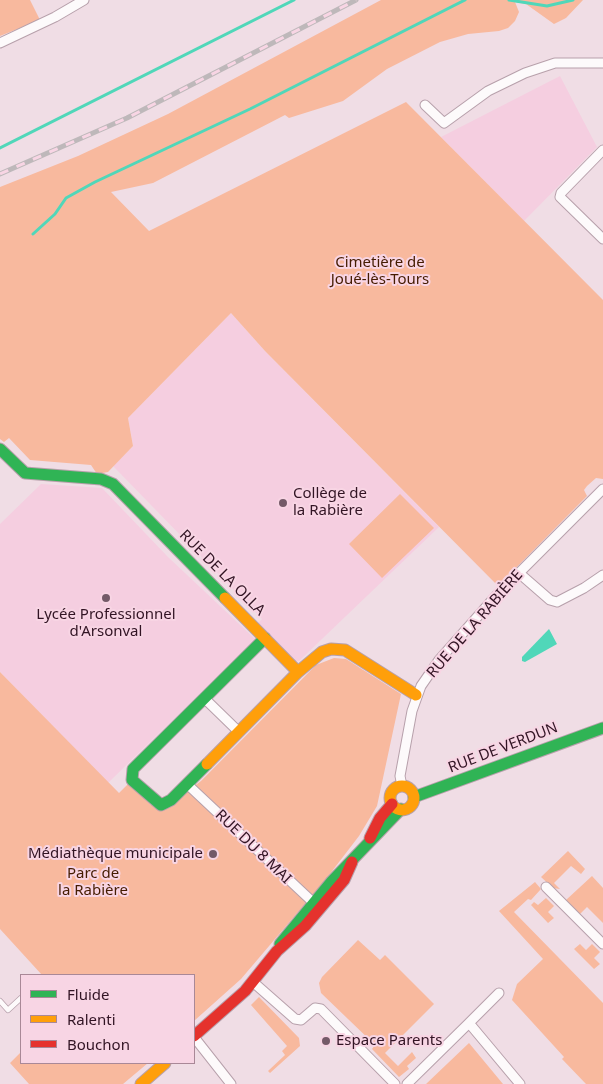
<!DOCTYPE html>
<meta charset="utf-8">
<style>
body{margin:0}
#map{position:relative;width:603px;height:1084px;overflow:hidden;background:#f0dde5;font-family:"Noto Sans",sans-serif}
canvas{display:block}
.legend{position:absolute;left:20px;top:974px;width:175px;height:90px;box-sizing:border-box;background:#f8d5e4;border:1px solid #a98897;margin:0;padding:6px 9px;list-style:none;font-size:15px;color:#321424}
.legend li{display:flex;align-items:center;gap:10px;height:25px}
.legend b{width:25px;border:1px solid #a98897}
</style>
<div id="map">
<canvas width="603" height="1084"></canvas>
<ul class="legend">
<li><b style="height:6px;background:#30b455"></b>Fluide</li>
<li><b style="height:6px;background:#ff9f0a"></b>Ralenti</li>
<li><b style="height:6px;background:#e5322d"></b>Bouchon</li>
</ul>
</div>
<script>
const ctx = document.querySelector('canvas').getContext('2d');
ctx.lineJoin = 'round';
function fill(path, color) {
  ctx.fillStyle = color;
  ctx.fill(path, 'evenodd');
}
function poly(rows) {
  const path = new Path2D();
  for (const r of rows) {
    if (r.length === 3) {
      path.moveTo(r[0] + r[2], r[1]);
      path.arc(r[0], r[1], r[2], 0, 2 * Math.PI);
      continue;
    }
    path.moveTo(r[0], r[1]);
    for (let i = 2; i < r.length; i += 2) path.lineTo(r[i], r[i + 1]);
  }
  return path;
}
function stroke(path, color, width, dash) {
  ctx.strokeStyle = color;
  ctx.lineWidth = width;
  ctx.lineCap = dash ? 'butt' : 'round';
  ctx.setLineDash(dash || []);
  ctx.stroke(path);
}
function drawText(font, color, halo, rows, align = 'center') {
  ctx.font = font + ' "Noto Sans",sans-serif';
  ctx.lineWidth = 4;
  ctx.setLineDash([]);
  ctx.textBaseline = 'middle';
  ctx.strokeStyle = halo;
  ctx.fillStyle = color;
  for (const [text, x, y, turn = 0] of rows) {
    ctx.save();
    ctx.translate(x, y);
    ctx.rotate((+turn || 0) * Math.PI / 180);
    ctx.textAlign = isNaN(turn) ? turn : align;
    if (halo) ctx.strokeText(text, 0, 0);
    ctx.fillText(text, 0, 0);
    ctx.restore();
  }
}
fill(poly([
 [560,76,597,147,524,221,441,137],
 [231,313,265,351,439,527,299,661,294,661,256,625,262,619,113,466,133,446,128,418],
 [41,484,102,488,168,557,255,639,108,783,0,672,0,524]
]), '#f5cee0');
fill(poly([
 [0,0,30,0,40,20,0,36],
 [381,0,583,0,566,18,554,24,526,4,515,2,519,12,515,21,508,28,499,31,468,34,440,42,387,69,343,101,289,118,285,115,153,183,111,192,149,231,406,102,603,300,603,479,596,478,587,486,584,490,587,496,498,586,265,351,231,313,128,418,133,446,108,472,97,474,91,465,30,460,9,438,4,442,0,439,0,187,78,156,168,114],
 [400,494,434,528,382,578,349,544],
 [334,658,346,659,401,694,377,806,359,836,326,879,241,979,194,1021,194,975,42,975,0,929,0,672,119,793,129,783,151,805,181,796,201,781,316,665],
 [568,851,585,869,581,874,571,866,554,883,560,889,553,888,541,877],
 [592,876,603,888,603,923,587,907,580,914,566,900],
 [535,882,541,889,531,900,528,899,514,912,603,1003,603,1084,586,1084,562,1059,564,1057,512,1000,517,984,543,959,499,911],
 [546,898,554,906,548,912,554,918,548,923,531,905,534,902,538,905],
 [358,940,380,960,385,955,434,1004,385,1053,398,1066,412,1052,416,1058,407,1066,409,1069,399,1077,372,1049,375,1045,321,993,319,983,322,977],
 [580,944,586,950,592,944,600,952,594,958,600,964,594,969,574,949],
 [259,997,299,1038,300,1046,270,1073,268,1071,285,1055,282,1051,287,1046,251,1005],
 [469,1043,503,1084,426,1084],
 [21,1052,21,1063,148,1063,123,1084,29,1084,10,1063]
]), '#f8b99e');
fill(poly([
 [549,629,557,644,525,662,522,661,522,657]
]), '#50d7b9');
stroke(poly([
 [509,0,547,6,573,0],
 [0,148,294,0],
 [33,234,55,214,66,198,95,182,250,109,465,0]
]), '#50d7b9', 3);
const lane = poly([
 [0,1001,8,1010,21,998]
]);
const street = poly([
 [0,43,55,17,84,0],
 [425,105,444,123,488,91,525,73,555,63,603,63],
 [603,150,561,193,560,197,603,239],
 [519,573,550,600,557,602,584,588,603,575],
 [204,698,239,732],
 [187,784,318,907],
 [402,786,400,776,412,711,421,686,439,660,494,598,603,489],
 [546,887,603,944],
 [253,982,295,1019,301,1020,315,1008,321,1009,395,1084],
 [499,993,469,1023,520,1084],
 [194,1037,231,1084],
 [407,1084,469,1023]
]);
const fast = poly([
 [0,449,25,473,101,479,113,484,225,598],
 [207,764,171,800,161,805,132,780,133,769,265,638],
 [414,797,603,728],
 [280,944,332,881,401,809]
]);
const slow = poly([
 [225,598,298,672,322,652,331,649,345,650,416,695],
 [207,764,298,672],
 [402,798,12],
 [141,1084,165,1063]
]);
const jam = poly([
 [370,838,380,818,392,804],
 [194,1036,245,991,277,951,305,926,344,880,352,862]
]);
stroke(lane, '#b7a0ab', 6);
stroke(street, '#b7a0ab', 11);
stroke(fast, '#b7a0ab', 13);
stroke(slow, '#b7a0ab', 13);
stroke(jam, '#b7a0ab', 13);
stroke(lane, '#fdfafb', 4.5);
stroke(street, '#fdfafb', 9);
stroke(fast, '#30b455', 11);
stroke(slow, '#ff9f0a', 11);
stroke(jam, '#e5322d', 11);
const rail = poly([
 [0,174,127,118,356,0]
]);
stroke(rail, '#beb8ba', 5);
stroke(rail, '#f8d5e4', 3, [9]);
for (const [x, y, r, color] of [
 [283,503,5,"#745a68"],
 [106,598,5,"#745a68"],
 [213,854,5,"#745a68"],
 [326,1041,5,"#745a68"]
]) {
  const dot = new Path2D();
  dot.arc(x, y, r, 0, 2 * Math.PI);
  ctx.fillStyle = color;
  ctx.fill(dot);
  stroke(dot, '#f8d5e4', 2);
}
drawText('15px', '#451c01', '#f8d5e4', [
 ["Cimetière de",380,263],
 ["Joué-lès-Tours",380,280],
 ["Parc de",93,874],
 ["la Rabière",93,891]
]);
drawText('15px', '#321424', '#f8d5e4', [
 ["Collège de",293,494],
 ["la Rabière",293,511],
 ["Lycée Professionnel",106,615,"center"],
 ["d'Arsonval",106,632,"center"],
 ["Médiathèque municipale",203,854,"right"],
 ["Espace Parents",336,1041]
], 'left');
drawText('15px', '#321424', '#f8d5e4', [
 ["RUE DE LA OLLA",222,573,45],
 ["RUE DE LA RABIÈRE",475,624,-49],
 ["RUE DE VERDUN",503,748,-21],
 ["RUE DU 8 MAI",253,847,44]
]);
</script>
